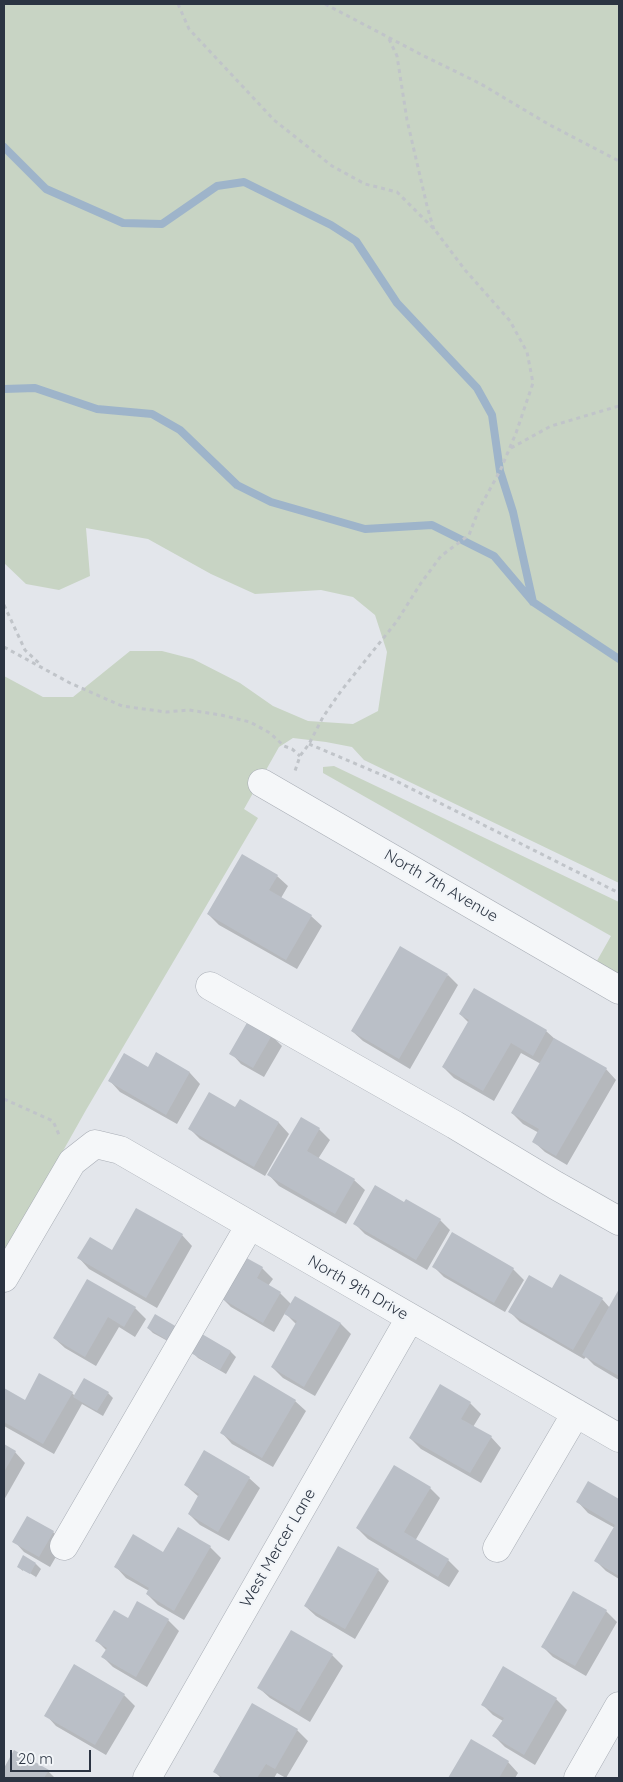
<!DOCTYPE html>
<style>
body{margin:0}
#map{position:relative;width:623px;height:1782px;overflow:hidden;background:#e3e6eb;font-family:Quicksand,sans-serif}
canvas{display:block}
.frame{position:absolute;inset:0;border:5px solid #2b3442;pointer-events:none}
.scale{position:absolute;left:10px;top:1750px;width:81px;height:22px;box-sizing:border-box;border:2px solid #2b3442;border-top:0;padding-left:6px;font-size:15px;line-height:18px;white-space:nowrap;color:#2b3442;-webkit-text-stroke:4px #f2f5f8;paint-order:stroke}
</style>
<div id="map">
<canvas width="623" height="1782"></canvas>
<div class="frame"></div>
<div class="scale">20 m</div>
</div>
<script>
const ctx = document.querySelector('canvas').getContext('2d');
ctx.lineJoin = 'round';
function fill(path, color) {
  ctx.fillStyle = color;
  ctx.fill(path, 'evenodd');
}
function poly(rows) {
  const path = new Path2D();
  for (const r of rows) {
    path.moveTo(r[0], r[1]);
    for (let i = 2; i < r.length; i += 2) path.lineTo(r[i], r[i + 1]);
  }
  return path;
}
function stroke(path, color, width, dash) {
  ctx.strokeStyle = color;
  ctx.lineWidth = width;
  ctx.lineCap = dash ? 'butt' : 'round';
  ctx.setLineDash(dash || []);
  ctx.stroke(path);
}
function drawText(font, color, halo, rows, align = 'center') {
  ctx.font = font + ' Quicksand,sans-serif';
  ctx.lineWidth = 4.5;
  ctx.setLineDash([]);
  ctx.textBaseline = 'middle';
  ctx.strokeStyle = halo;
  ctx.fillStyle = color;
  for (const [text, x, y, turn = 0] of rows) {
    ctx.save();
    ctx.translate(x, y);
    ctx.rotate((+turn || 0) * Math.PI / 180);
    ctx.textAlign = isNaN(turn) ? turn : align;
    if (halo) ctx.strokeText(text, 0, 0);
    ctx.fillText(text, 0, 0);
    ctx.restore();
  }
}
fill(poly([
 [4,4,619,4,619,883,364,760,352,747,326,742,293,738,279,747,244,809,258,818,86,1110,4,1256,4,676,43,697,73,697,130,651,162,651,193,659,240,683,273,706,308,721,353,724,378,711,387,652,375,615,353,597,321,590,255,594,211,574,148,539,86,528,90,576,59,590,26,584,4,563],
 [334,766,619,902,619,982,594,966,611,936,323,773,323,767]
]), '#c8d4c4');
fill(poly([
 [277,876,288,886,281,898,311,916,322,926,297,969,219,925,208,914],
 [448,975,458,985,410,1069,363,1041,352,1031],
 [474,990,546,1031,556,1040,606,1069,616,1080,567,1165,545,1152,534,1142,539,1133,523,1124,512,1113,541,1064,521,1053,494,1101,454,1078,443,1067,469,1023,460,1014],
 [272,1036,282,1046,264,1077,241,1064,231,1053],
 [156,1054,190,1073,200,1084,177,1124,120,1092,110,1081,148,1068],
 [240,1101,279,1123,289,1134,265,1176,200,1139,190,1129,236,1109],
 [319,1129,330,1140,318,1159,354,1180,365,1190,346,1224,279,1186,269,1175],
 [404,1204,440,1220,450,1230,427,1270,365,1234,354,1223],
 [182,1235,192,1246,157,1308,89,1269,79,1258],
 [433,1266,513,1269,524,1280,505,1312,444,1277],
 [262,1268,273,1279,268,1286,280,1293,291,1304,341,1324,351,1334,315,1396,283,1378,272,1367,297,1325,285,1313,274,1332,231,1307,221,1297],
 [87,1281,135,1308,146,1319,135,1337,119,1327,96,1366,65,1348,54,1338],
 [552,1290,602,1299,610,1308,619,1293,619,1380,594,1365,586,1357,584,1359,520,1322,510,1312],
 [155,1315,175,1345,153,1333,148,1328],
 [202,1336,231,1352,236,1357,226,1374,198,1358,193,1353],
 [5,1390,25,1401,72,1393,75,1396,108,1393,113,1398,103,1416,82,1404,54,1454,4,1426],
 [295,1401,306,1411,273,1467,232,1444,222,1433],
 [470,1403,481,1414,473,1427,491,1437,501,1448,481,1483,421,1449,410,1438],
 [4,1446,15,1452,25,1463,4,1500],
 [249,1478,260,1488,229,1541,200,1525,189,1514,199,1497,185,1485],
 [589,1483,619,1500,619,1579,606,1571,596,1561,615,1528,588,1513,578,1502],
 [430,1488,440,1498,415,1541,448,1560,459,1571,449,1587,368,1539,357,1528],
 [179,1529,210,1547,221,1558,184,1620,158,1605,147,1594,149,1591,126,1578,116,1567,164,1554],
 [53,1532,64,1543,50,1567,24,1552,14,1541],
 [339,1548,378,1570,389,1581,355,1639,316,1616,305,1606],
 [36,1564,41,1569,35,1579,36,1577,23,1569,23,1571,18,1567],
 [574,1593,606,1611,617,1622,586,1676,553,1657,543,1647],
 [128,1619,168,1620,179,1631,147,1687,113,1667,103,1657,106,1650,97,1641],
 [332,1655,343,1666,310,1722,270,1698,259,1688],
 [504,1668,556,1699,567,1710,535,1765,505,1747,494,1736,503,1721,493,1715,482,1704],
 [124,1695,135,1706,106,1755,56,1726,46,1715],
 [253,1705,297,1730,308,1741,286,1778,277,1773,274,1778,221,1778,214,1771],
 [471,1741,508,1762,518,1773,515,1778,450,1778],
 [15,1752,48,1771,55,1778,4,1778,4,1771]
]), '#0003');
stroke(poly([
 [4,147,46,189,123,223,162,224,217,186,244,182,331,225,356,241,397,303,477,388,492,415,500,471,513,512,533,602],
 [4,389,35,388,97,409,152,414,180,430,237,485,271,502,365,529,432,525,494,556,533,602,619,659]
]), '#9eb4ca', 8);
fill(poly([
 [242,854,278,875,269,890,312,915,286,960,207,914],
 [400,946,448,974,399,1059,351,1031],
 [474,988,547,1030,533,1056,511,1043,483,1091,442,1067,469,1020,459,1014],
 [248,1021,272,1035,253,1068,229,1054],
 [554,1038,607,1068,556,1156,532,1142,539,1129,511,1113],
 [156,1052,190,1072,166,1115,108,1081,124,1053,148,1067],
 [209,1092,235,1107,240,1099,279,1122,254,1167,188,1129],
 [301,1117,320,1128,307,1151,355,1179,335,1214,267,1175],
 [375,1185,404,1202,406,1199,441,1219,416,1260,353,1224],
 [136,1208,183,1234,146,1298,77,1258,90,1237,112,1250],
 [452,1232,514,1268,494,1303,432,1267],
 [243,1256,263,1267,257,1278,281,1292,263,1323,219,1297],
 [560,1274,603,1298,573,1350,508,1312,529,1275,552,1288],
 [87,1279,136,1307,124,1327,108,1317,85,1357,53,1338],
 [619,1289,619,1376,582,1355],
 [295,1296,341,1323,304,1387,271,1367,297,1321,284,1314],
 [155,1314,177,1327,169,1341,147,1328],
 [202,1334,231,1351,220,1370,191,1353],
 [39,1373,73,1392,43,1444,4,1422,4,1388,25,1400],
 [254,1375,296,1400,262,1458,220,1433],
 [84,1378,109,1392,97,1411,73,1397],
 [440,1384,471,1402,461,1419,492,1436,470,1473,409,1438],
 [4,1444,16,1451,4,1472],
 [204,1450,250,1477,218,1532,188,1514,199,1494,184,1485],
 [394,1465,431,1487,404,1532,449,1559,438,1577,356,1528],
 [588,1481,619,1499,619,1576,594,1561,615,1525,576,1502],
 [27,1516,54,1531,39,1557,12,1542],
 [178,1527,211,1546,174,1611,146,1594,149,1588,114,1567,133,1534,163,1552],
 [338,1546,379,1569,345,1629,304,1606],
 [23,1555,36,1563,30,1574,17,1567],
 [573,1591,607,1610,575,1666,541,1647],
 [137,1601,169,1619,136,1677,101,1657,107,1648,95,1641,114,1610,128,1618],
 [291,1630,333,1654,299,1712,257,1688],
 [74,1664,125,1694,95,1745,44,1716],
 [503,1666,557,1698,524,1755,492,1736,504,1718,481,1705],
 [252,1703,298,1729,275,1769,266,1764,257,1778,224,1778,213,1772],
 [471,1739,509,1761,499,1778,448,1778],
 [14,1750,49,1770,44,1778,4,1778,4,1768]
]), '#babfc7');
const minor = poly([
 [262,783,619,990],
 [210,986,455,1125,555,1185,619,1221],
 [4,1278,72,1162,95,1144,120,1150,619,1438],
 [64,1546,250,1225],
 [497,1548,576,1413],
 [147,1778,410,1318],
 [578,1778,619,1706]
]);
stroke(minor, '#a8adb5', 29);
stroke(poly([
 [178,4,189,29,274,120,332,166,365,184,397,192,435,230,465,270,510,321,527,352,533,383,516,433,500,471,479,509,469,535,441,556,421,583,397,621,341,691,323,717,309,744,300,756,295,771],
 [325,4,422,55,481,84,548,124,619,161],
 [389,39,397,56,407,120,427,206,434,230],
 [511,448,551,426,619,406],
 [4,605,25,650,40,664],
 [4,647,70,683,122,706,166,712,189,710,221,715,250,722,270,733,284,746,292,749,300,756],
 [309,744,394,780,619,893],
 [4,1099,53,1121,60,1137]
]), '#c0c4c9', 3, [4, 4]);
stroke(minor, '#f5f7f9', 28);
drawText('16px', '#2b3442', '#f2f5f8', [
 ["North 7th Avenue",441,886,30],
 ["North 9th Drive",358,1288,30],
 ["West Mercer Lane",278,1548,-60]
]);
</script>
